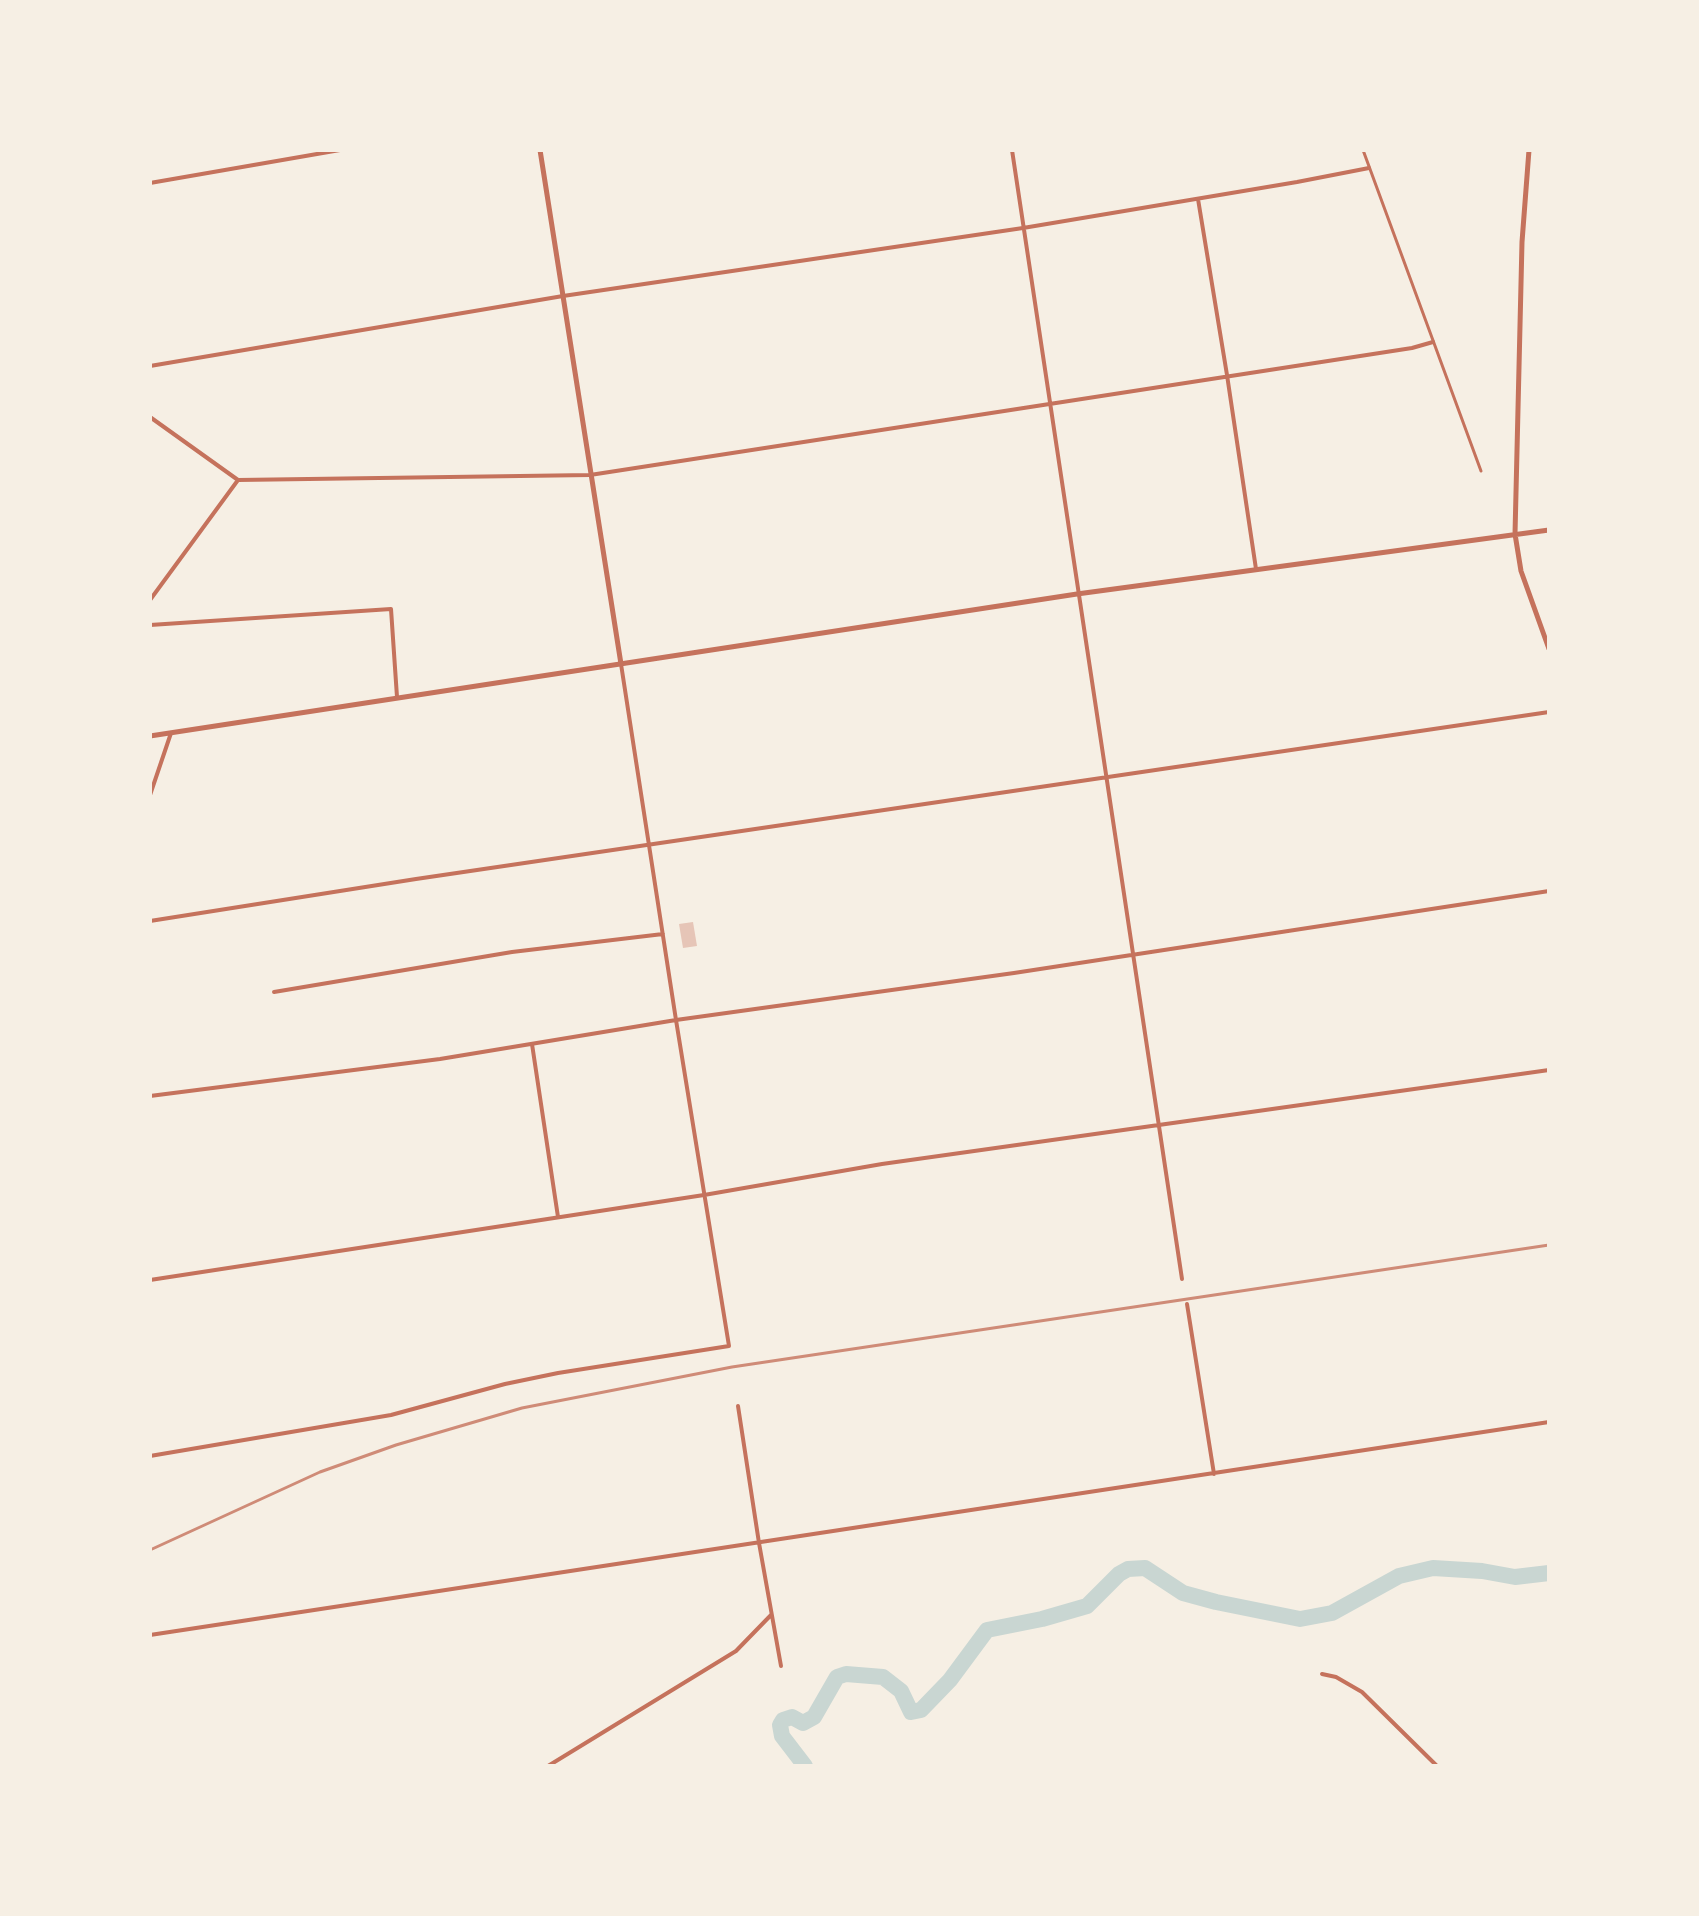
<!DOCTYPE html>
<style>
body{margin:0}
#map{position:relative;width:1699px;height:1916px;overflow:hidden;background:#f6efe4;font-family:"Roboto Serif",serif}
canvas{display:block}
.frame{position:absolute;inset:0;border:152px solid #f6efe4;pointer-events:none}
</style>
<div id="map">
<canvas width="1699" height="1916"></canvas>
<div class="frame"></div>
</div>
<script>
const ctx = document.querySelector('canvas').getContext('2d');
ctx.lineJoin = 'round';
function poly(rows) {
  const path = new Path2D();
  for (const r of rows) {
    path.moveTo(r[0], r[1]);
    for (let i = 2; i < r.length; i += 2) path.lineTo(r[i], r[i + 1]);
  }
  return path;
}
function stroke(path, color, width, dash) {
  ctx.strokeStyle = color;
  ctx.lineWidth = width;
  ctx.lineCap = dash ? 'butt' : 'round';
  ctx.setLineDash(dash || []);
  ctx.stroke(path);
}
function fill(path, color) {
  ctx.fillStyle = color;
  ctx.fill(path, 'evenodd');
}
stroke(poly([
 [805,1766,782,1736,780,1725,783,1720,792,1717,803,1723,814,1717,837,1677,846,1674,883,1677,901,1691,911,1712,921,1710,950,1680,987,1630,1042,1619,1087,1606,1119,1574,1128,1569,1145,1568,1183,1593,1216,1602,1300,1619,1332,1613,1399,1576,1433,1568,1482,1571,1515,1577,1549,1573]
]), '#c9d6d2', 16);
fill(poly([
 [693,922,697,946,683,948,679,924]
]), '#e6c5b7');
stroke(poly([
 [1363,150,1481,471]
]), '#c5725c', 3);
stroke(poly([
 [1012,150,1182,1279],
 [150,183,340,150],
 [1198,199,1227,375,1256,569],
 [150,366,563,296,1023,228,1297,182,1369,168],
 [150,417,238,480],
 [150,600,238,480,590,475,1412,348,1433,342],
 [150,625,391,609,397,697],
 [150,795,171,733],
 [150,921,416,879,1549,712],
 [274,992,512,952,663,934],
 [532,1044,558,1217],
 [150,1096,440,1059,676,1020,1014,973,1549,891],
 [150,1280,704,1195,882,1164,1549,1070],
 [1187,1304,1214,1474],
 [738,1406,759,1543,781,1666],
 [150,1456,391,1415,505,1384,558,1373,729,1346,676,1020,621,664],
 [150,1635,1549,1422],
 [1322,1674,1336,1677,1362,1692,1437,1766],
 [548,1766,736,1651,771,1615]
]), '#c5725c', 4);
stroke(poly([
 [540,150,621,664],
 [1529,150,1522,242,1515,534,1521,571,1549,649],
 [150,736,1077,594,1549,530]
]), '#c5725c', 5);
stroke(poly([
 [150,1550,320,1472,396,1445,522,1408,732,1367,1549,1245]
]), '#cf8b77', 3);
</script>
